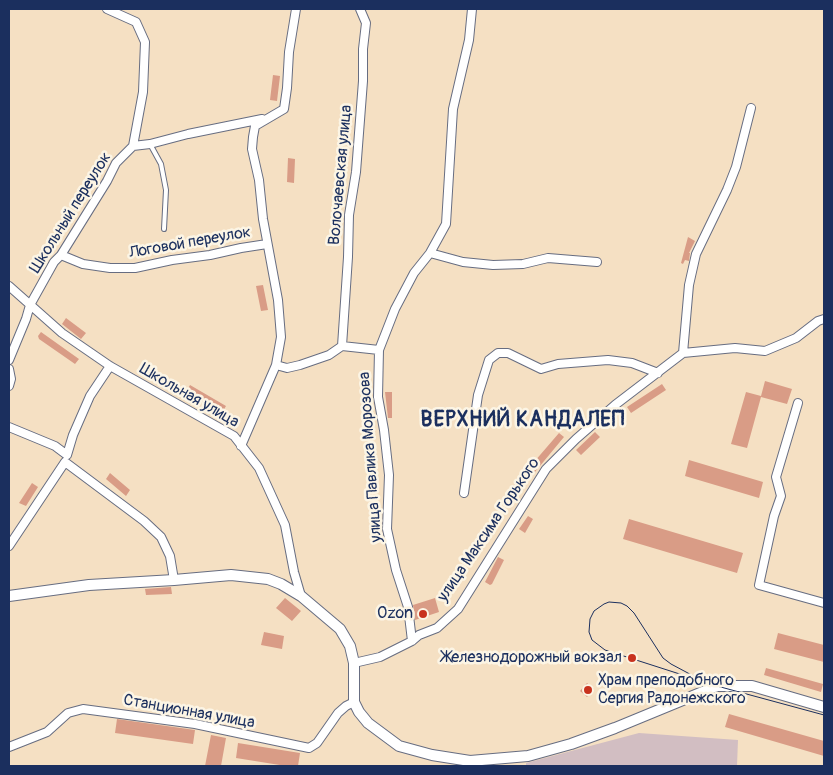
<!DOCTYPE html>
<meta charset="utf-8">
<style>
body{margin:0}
#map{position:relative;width:833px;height:775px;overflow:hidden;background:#f5e0c3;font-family:Pangolin,sans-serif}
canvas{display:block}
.frame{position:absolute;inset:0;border:10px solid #1b2f5e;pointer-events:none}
</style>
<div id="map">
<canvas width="833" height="775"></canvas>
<div class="frame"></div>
</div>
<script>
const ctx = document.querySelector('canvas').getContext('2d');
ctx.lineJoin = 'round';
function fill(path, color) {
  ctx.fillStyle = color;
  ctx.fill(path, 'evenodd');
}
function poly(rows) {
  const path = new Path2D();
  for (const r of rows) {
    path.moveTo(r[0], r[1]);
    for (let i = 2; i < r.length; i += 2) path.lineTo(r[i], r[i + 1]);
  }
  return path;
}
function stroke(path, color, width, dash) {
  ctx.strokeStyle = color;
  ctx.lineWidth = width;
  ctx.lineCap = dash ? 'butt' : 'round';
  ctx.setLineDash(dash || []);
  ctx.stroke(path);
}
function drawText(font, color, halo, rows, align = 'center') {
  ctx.font = font + ' Pangolin,sans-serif';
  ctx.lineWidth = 5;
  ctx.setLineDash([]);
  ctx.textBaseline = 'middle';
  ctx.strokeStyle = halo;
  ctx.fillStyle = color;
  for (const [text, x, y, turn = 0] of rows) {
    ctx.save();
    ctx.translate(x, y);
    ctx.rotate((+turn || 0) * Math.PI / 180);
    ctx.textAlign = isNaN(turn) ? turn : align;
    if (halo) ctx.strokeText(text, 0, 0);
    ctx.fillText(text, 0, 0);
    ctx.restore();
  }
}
fill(poly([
 [639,733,738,740,737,766,526,766,526,763]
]), '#d2bec2');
fill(poly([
 [273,75,280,76,277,101,270,100],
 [288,158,295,159,294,183,287,182],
 [688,237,695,241,689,253,690,253,689,261,685,260,683,264,681,263],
 [263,285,268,310,261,311,256,286],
 [66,318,86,333,81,339,62,324],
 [41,332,79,359,75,364,39,339,38,336],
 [765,381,792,389,787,404,761,397,747,448,731,444,746,392,761,396],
 [662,384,666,390,631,413,627,407],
 [190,385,226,406,222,413,186,392],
 [385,392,392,392,392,418,388,418],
 [365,407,372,407,370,422,372,422,373,429,369,430,369,434,366,434],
 [595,432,600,437,581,455,576,450],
 [559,433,564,437,515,496,509,491],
 [689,460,763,482,759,498,685,476],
 [110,473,130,490,126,496,106,479],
 [32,483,38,487,26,506,19,503],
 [371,501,378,501,381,527,373,528],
 [528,516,533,519,525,533,519,529],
 [629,519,743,553,737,573,623,539],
 [498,557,504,560,492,584,490,585,485,582],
 [171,587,172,594,146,595,145,589],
 [285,598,301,611,292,621,276,608],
 [435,598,439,612,415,620,413,605],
 [264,632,284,636,282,649,261,645],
 [778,633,824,645,824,662,774,649],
 [766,668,823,684,821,692,764,675],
 [587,683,594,689,587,697,580,691],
 [729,714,824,741,824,756,725,727],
 [117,719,195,730,193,744,115,733],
 [211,735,226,738,221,766,205,766],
 [238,743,300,753,298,766,286,766,236,758]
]), '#d99c86');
const service = poly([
 [150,144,161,164,166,190,164,229]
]);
const minor = poly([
 [133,146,150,144,188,134,262,119],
 [430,253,463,262,493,265,523,264,548,258,597,262],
 [61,255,83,264,110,268,135,268,172,260,210,255,241,248,267,244],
 [9,286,62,333,110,366,234,436,259,468,285,525,294,572,301,596],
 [342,346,348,257,349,215,356,172,363,81,363,49,366,23,360,9],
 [683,353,689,285,696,254,727,190,736,167,751,108],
 [683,353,735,348,765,351,796,338,818,321,824,319],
 [9,360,26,319,30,305,54,262,61,255,107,181,116,163,133,146,143,92,145,42,136,22,107,9],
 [276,365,287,368,300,365,329,355,342,346,379,350],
 [9,369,11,379,9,386],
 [798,403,776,477,781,496,774,516,759,585,824,603],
 [9,427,55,446,67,455,73,435,90,396,110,366],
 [241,446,276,365,281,337,278,300,263,219,259,180,252,149,253,137,255,126,284,109,287,88,289,52,296,9],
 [464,493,478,395,489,360,498,353,508,353,541,369,558,364,608,360,632,363,658,373],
 [9,546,65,462,144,521,161,537,170,556,174,580],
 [412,641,408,607,396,570,387,529,389,475,384,430,378,397,379,350,395,309,414,273,430,253,446,224,453,109,469,40,472,9],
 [354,663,380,657,412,641,419,635,437,628,458,609,546,469,576,439,615,405,683,353],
 [9,747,47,732,68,713,83,709,195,724,309,748,317,743,338,713,346,706,354,702]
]);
const tertiary = poly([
 [9,596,89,585,174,580,231,575,268,579,281,584,301,596,340,629,350,646,354,663,354,702,359,712,368,723,399,746,432,755,470,761,528,756,571,744,615,728,717,686,752,686,824,707]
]);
stroke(service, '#676d81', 6);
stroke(minor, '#676d81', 10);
stroke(tertiary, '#676d81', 12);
stroke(service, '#fff', 4);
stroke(minor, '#fff', 8);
stroke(tertiary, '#fff', 10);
stroke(poly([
 [701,680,671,664,663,658,634,613,627,606,621,603,609,602,604,604,594,611,590,619,589,632,592,640,605,650,717,686,824,715]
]), '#1b2f5e', 1);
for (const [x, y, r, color] of [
 [423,614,5,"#c8321e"],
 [632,658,5,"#c8321e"],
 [588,690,5,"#c8321e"]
]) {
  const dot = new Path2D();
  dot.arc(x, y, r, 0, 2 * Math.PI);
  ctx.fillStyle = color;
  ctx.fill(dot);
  stroke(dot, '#fcf5e5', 2);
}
drawText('16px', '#1b2f5e', '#fcf5e5', [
 ["Волочаевская улица",341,175,-85],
 ["Школьный переулок",71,213,-58],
 ["Логовой переулок",190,243,-10],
 ["Школьная улица",189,396,30],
 ["улица Павлика Морозова",371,457,-94],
 ["улица Максима Горького",489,530,-56],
 ["Станционная улица",189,712,10]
]);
drawText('16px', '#1b2f5e', '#fcf5e5', [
 ["Ozon",413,614],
 ["Железнодорожный вокзал",622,658],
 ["Храм преподобного",598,681,"left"],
 ["Сергия Радонежского",598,699,"left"]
], 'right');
ctx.letterSpacing = '1px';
drawText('bold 21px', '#1b2f5e', '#fcf5e5', [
 ["ВЕРХНИЙ КАНДАЛЕП",523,421]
]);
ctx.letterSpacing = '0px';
</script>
